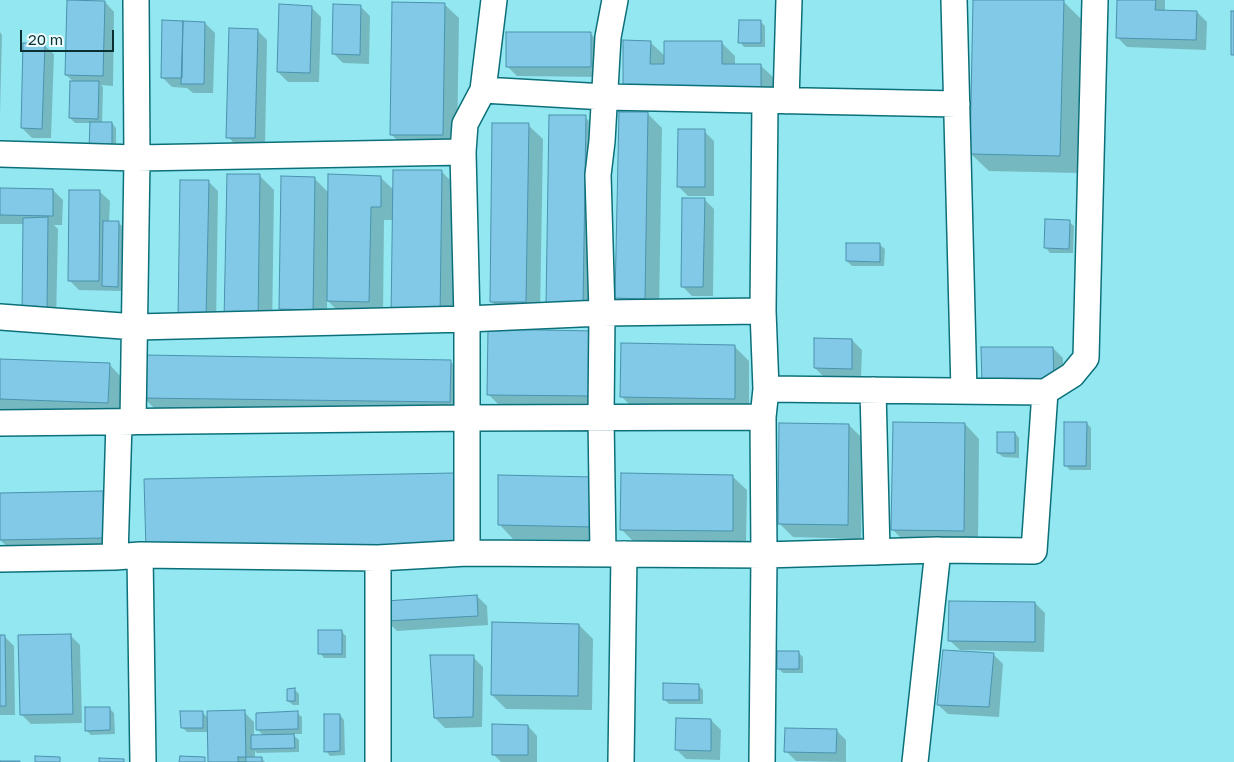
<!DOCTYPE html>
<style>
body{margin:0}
#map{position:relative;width:1234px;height:762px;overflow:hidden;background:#93e7f1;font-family:"Golos Text",sans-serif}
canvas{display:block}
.scale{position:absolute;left:20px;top:30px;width:94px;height:22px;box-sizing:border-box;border:2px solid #0a3034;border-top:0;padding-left:6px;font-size:15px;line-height:18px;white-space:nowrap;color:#0a3034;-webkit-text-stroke:4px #ecfbfd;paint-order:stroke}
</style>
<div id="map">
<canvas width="1234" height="762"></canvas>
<div class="scale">20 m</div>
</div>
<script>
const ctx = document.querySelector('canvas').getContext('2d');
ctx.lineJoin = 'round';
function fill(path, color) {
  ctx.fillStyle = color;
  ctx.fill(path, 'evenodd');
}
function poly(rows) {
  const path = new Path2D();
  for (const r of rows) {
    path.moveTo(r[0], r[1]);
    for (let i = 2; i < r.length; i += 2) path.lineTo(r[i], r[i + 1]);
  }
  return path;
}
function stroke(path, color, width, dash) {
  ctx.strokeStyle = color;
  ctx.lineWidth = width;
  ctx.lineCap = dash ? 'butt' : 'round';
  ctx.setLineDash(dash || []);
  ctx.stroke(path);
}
fill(poly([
 [975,0,1063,1,1081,19,1078,173,989,171,971,154],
 [1119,0,1165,0,1165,11,1197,12,1207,22,1206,50,1127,47,1117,37],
 [105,2,114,12,113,86,101,85,103,87,102,123,112,123,116,128,116,155,91,123,75,123,70,118,74,82,66,75],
 [444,4,459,18,457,149,405,149,391,134],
 [360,6,370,16,369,64,343,63,333,53],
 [311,7,321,17,319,82,288,82,278,72],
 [761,22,765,26,765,47,744,47,740,42],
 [205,23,215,33,213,93,193,93,187,88,172,87,162,77],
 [257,30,267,40,265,147,238,147,228,137],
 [0,32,2,35,0,114],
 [591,34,601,44,600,77,517,76,507,66],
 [650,42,666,57,721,42,735,56,735,65,760,65,775,79,775,105,638,105],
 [44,45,54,54,51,138,32,138,22,128],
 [648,114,662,128,659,313,631,312,617,298],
 [585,117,599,131,597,320,561,319],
 [528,125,543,139,540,316,505,315,491,301],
 [704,131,714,141,714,196,688,196,678,186],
 [442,172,456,186,454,332,406,331,393,220,384,220,383,315,342,315,327,300,327,323,295,323,280,308,314,178,329,193,381,178,394,190],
 [259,175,274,190,272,335,240,334],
 [208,181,218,191,216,329,179,319],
 [0,189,53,190,63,200,62,225,54,225,58,229,56,324,33,324,25,224,0,224],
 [100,192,110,201,109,222,118,222,123,227,122,291,79,290,69,280],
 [704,199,714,209,713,296,692,296,682,286],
 [1069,222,1074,226,1073,253,1050,253,1046,248],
 [880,245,885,249,884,266,852,266,847,261],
 [593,332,606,410,502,408,488,394],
 [852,340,862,350,861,378,825,378,815,368],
 [735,347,749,361,749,413,636,411,622,397],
 [1053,348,1063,358,1063,393,993,394],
 [0,361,109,364,123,379,122,417,0,413],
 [450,361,468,379,468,420,161,415,143,397],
 [1087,423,1091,428,1091,470,1070,470,1065,465],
 [965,424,979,439,978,545,907,544,893,530],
 [849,425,863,439,861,539,793,537,779,523],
 [1015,433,1019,438,1019,458,1003,457,998,453],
 [732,476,747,490,746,545,636,544,621,529],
 [593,478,607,540,513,539,499,524],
 [102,492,116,506,118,552,15,554,0,540,0,494],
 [477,596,487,606,488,625,397,631,387,621],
 [1035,603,1045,613,1044,652,960,650,949,640],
 [579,625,593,639,592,710,506,709,492,695],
 [341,631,346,636,346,658,324,658,320,653],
 [70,635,80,645,82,723,31,724,21,714],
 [0,636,4,636,14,646,15,715,0,715],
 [798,652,803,657,803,673,783,673,778,668],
 [993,654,1003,664,999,717,948,714,938,705],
 [473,657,483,667,482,727,445,728,435,718],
 [698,685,703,690,703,704,669,704,664,699],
 [295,690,299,694,299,705,293,705,288,701],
 [109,708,114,713,115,734,91,735,86,730],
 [202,712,209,719,244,712,254,722,254,736,264,736,258,730,297,713,302,717,302,734,292,734,299,740,299,752,257,753,255,751,255,759,261,758,265,762,210,762,209,732,187,732,182,727],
 [340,715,344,720,345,755,330,756,326,751],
 [711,720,721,730,720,760,686,759,676,749],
 [528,726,537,736,537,762,501,762,493,754],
 [836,730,846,740,846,762,796,761,786,751]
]), '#0003');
const building = poly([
 [67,0,105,1,103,76,65,75,67,0],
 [973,0,1064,0,1060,156,970,154,973,0],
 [1117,0,1156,0,1155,10,1197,11,1196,40,1116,38,1117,0],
 [392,2,445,3,443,135,390,135,392,2],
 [279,4,312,6,310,73,277,72,279,4],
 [333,4,361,5,360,55,332,54,333,4],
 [1231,11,1234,11,1234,55,1231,55,1231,11],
 [162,20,183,21,182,78,161,78,162,20],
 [739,20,761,20,761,43,738,43,739,20],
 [183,21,205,22,204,84,181,84,183,21],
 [229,28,258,29,255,138,226,138,229,28],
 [506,32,591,32,591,67,506,67,506,32],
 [623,40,651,41,650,64,664,64,664,41,722,41,722,64,761,64,761,91,623,91,623,40],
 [23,43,45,43,42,129,21,128,23,43],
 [70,81,99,81,98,119,69,118,70,81],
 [619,112,648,112,645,299,615,298,619,112],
 [549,115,586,115,583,306,546,305,549,115],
 [90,122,112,122,112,151,89,151,90,122],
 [492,123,529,123,526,302,490,302,492,123],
 [678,129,705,129,705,187,677,187,678,129],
 [393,170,442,170,440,318,391,317,393,170],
 [227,174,260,174,258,321,224,321,227,174],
 [328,174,381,176,381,207,371,207,369,302,327,301,328,174],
 [281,176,315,177,313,310,279,309,281,176],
 [180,180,209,180,206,320,178,319,180,180],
 [0,188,53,189,53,216,0,215,0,188],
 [69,190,100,190,99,281,68,281,69,190],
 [682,198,705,198,703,287,681,287,682,198],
 [48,217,47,315,22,315,23,218,48,217],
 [1045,219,1070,220,1069,249,1044,248,1045,219],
 [103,221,119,221,118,287,102,286,103,221],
 [846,243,880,243,880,262,846,261,846,243],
 [488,329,594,331,593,396,487,395,488,329],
 [814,338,852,339,852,369,814,368,814,338],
 [621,343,735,345,735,399,620,397,621,343],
 [981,347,1053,347,1054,384,982,385,981,347],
 [142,355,451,360,450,402,141,398,142,355],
 [0,359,110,363,108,403,0,399,0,359],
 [893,422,965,423,964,531,891,530,893,422],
 [1064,422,1087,422,1086,466,1064,466,1064,422],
 [779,423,849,424,848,525,778,524,779,423],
 [997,432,1015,432,1015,453,997,453,997,432],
 [454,473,456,544,146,550,144,479,454,473],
 [621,473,733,475,733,531,620,530,621,473],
 [498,475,594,477,593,527,498,525,498,475],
 [103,491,104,538,0,540,0,493,103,491],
 [477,595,478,616,386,621,385,601,477,595],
 [949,601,1035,602,1035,642,948,641,949,601],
 [492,622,579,624,578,696,491,695,492,622],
 [318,630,342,630,342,654,318,654,318,630],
 [71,634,73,714,20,715,18,635,71,634],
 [0,635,5,635,6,706,0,706,0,635],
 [943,650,994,653,989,707,937,705,943,650],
 [777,651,799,651,799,669,777,669,777,651],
 [430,655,474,655,473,717,434,718,430,655],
 [663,683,699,684,699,700,663,700,663,683],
 [295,688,295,701,287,701,287,689,295,688],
 [85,707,110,707,110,730,85,731,85,707],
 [245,710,246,762,208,762,207,711,245,710],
 [180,711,203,711,203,728,181,728,180,711],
 [298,711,298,729,256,730,256,713,298,711],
 [324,714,340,714,340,751,324,752,324,714],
 [676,718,711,719,711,751,675,750,676,718],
 [492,724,528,725,528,755,492,755,492,724],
 [785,728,837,729,836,753,784,752,785,728],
 [294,734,295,748,251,749,251,735,294,734],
 [35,756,60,757,60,762,35,762,35,756],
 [180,756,205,757,205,762,179,762,180,756],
 [238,757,262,757,262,762,238,762,238,757],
 [99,758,124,759,124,762,99,762,99,758],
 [0,761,20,761,20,762,0,762,0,761]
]);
fill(building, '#81c9e6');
stroke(building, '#4a92ad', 1);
const minor = poly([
 [954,0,964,391],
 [483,90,605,97,957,104],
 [786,101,789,0],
 [0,154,137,158,463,152],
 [0,317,136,327,467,319,602,313,763,311],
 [766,389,1045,392,1072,375,1086,358,1095,0],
 [873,390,877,552],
 [133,422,137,158,136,0],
 [0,423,467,418,763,417],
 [467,553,467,319,463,152,465,124,483,90,494,0],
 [603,553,601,417,602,313,598,175,602,141,608,37,615,0],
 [140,555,143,762],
 [115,557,119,422],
 [0,559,115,557,140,555,378,558,467,553,764,555,938,550,1034,551,1045,392],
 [378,762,378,558],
 [621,762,624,554],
 [762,762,764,555,763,417,766,389,763,311,765,101],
 [915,762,938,550]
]);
stroke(minor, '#0c707a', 28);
stroke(minor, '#fff', 25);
</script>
